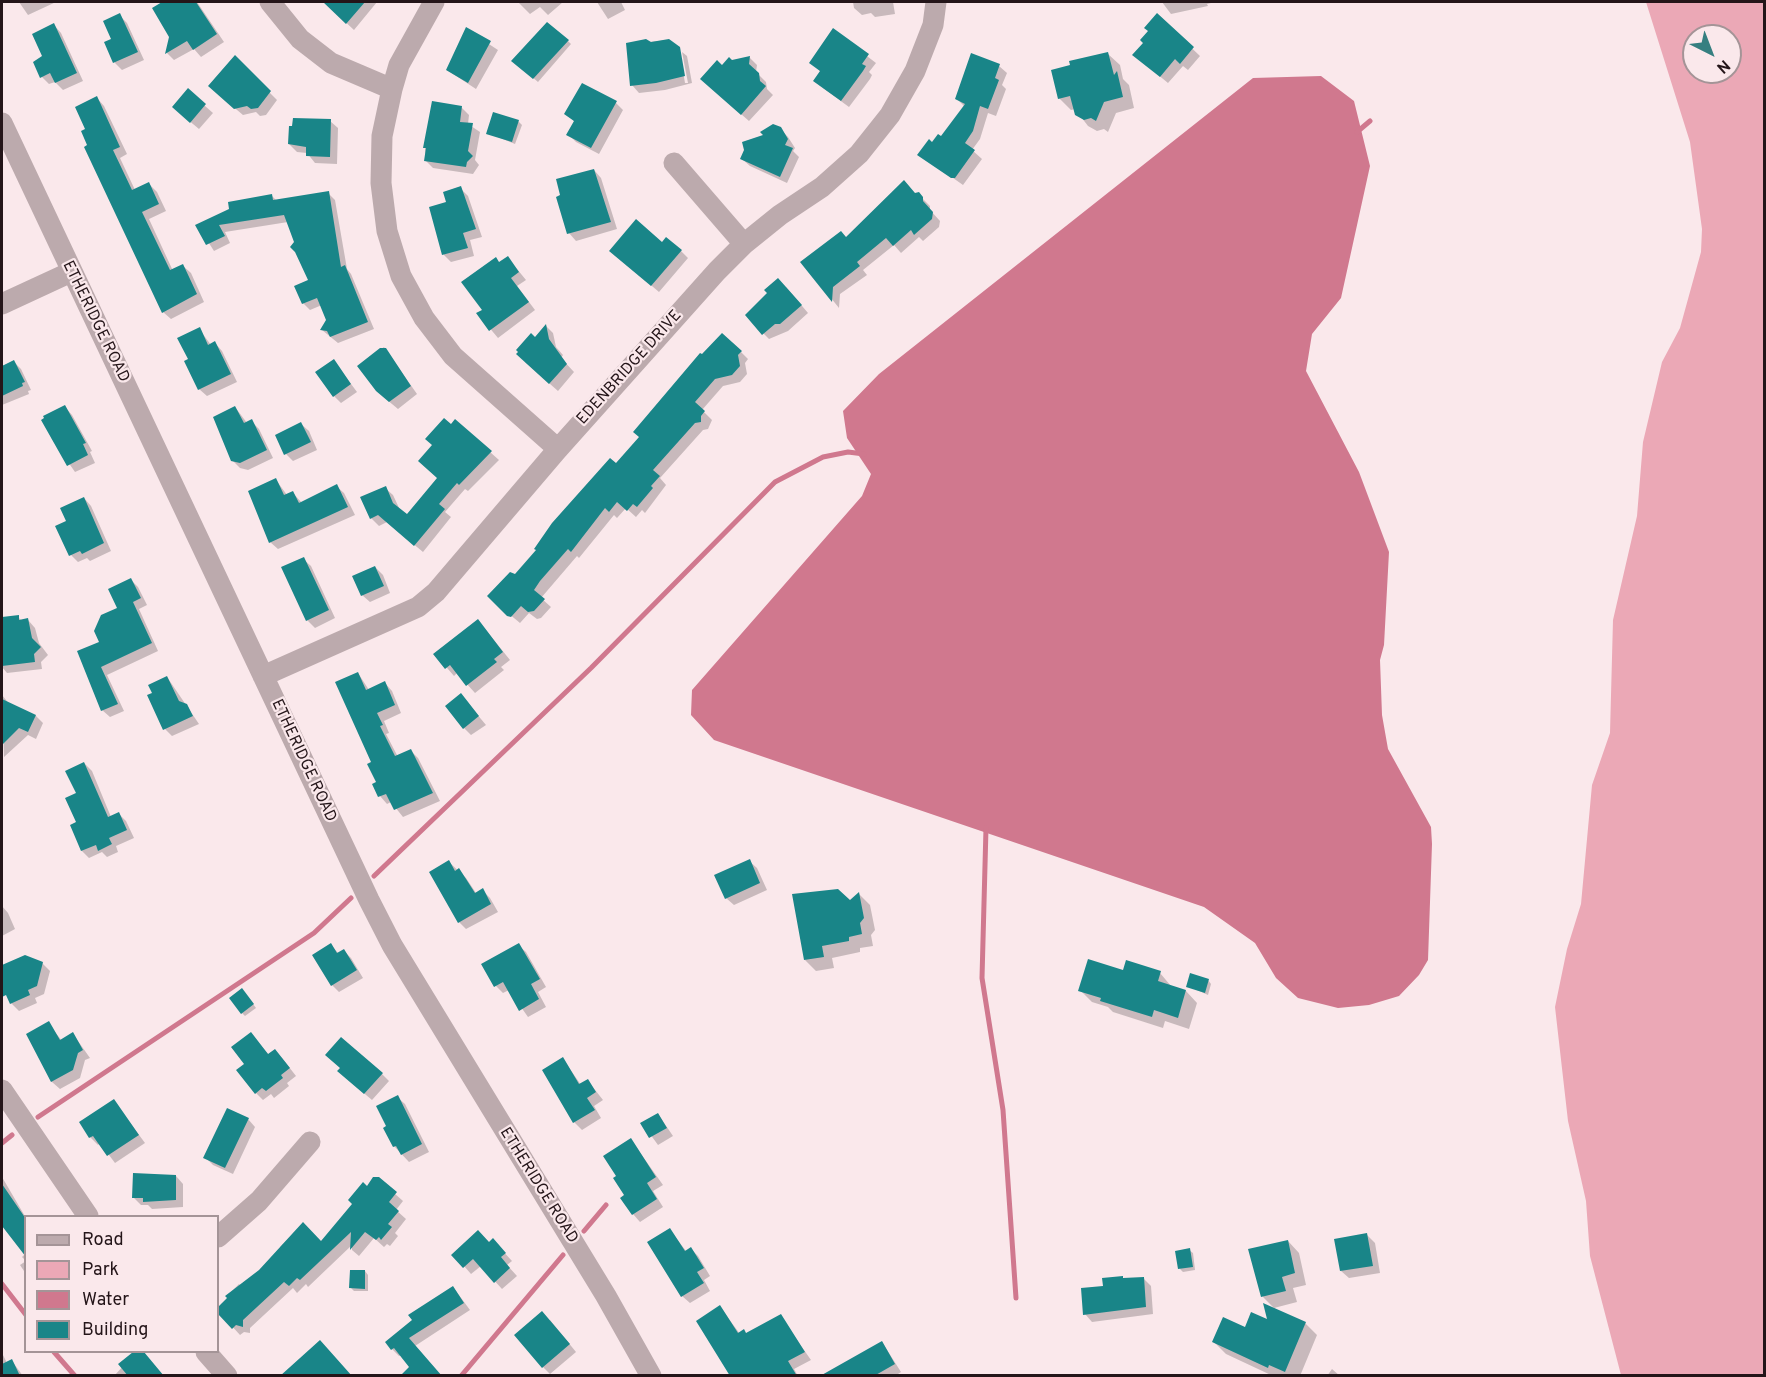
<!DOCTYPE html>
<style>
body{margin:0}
#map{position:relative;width:1766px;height:1377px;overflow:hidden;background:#fae8eb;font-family:Overpass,sans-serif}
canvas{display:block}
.frame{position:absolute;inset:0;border:3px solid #241519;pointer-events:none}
.legend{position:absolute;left:24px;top:1215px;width:195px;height:138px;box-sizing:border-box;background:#fae8eb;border:2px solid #a49497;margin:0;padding:8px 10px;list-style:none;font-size:18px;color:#241519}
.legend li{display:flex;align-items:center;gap:12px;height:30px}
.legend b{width:30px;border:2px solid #a49497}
.north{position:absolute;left:1682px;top:24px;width:60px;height:60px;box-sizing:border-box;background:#fae8eb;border:2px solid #a49497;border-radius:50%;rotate:138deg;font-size:16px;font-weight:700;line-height:24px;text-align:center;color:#241519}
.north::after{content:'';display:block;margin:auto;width:21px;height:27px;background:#367f80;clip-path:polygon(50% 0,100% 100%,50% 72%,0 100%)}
</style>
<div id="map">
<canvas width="1766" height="1377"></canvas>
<div class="frame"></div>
<ul class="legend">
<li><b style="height:8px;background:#bcaaad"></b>Road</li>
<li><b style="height:16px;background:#eba8b6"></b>Park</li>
<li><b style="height:16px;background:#d0788e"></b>Water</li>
<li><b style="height:16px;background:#198588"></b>Building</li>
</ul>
<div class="north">N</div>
</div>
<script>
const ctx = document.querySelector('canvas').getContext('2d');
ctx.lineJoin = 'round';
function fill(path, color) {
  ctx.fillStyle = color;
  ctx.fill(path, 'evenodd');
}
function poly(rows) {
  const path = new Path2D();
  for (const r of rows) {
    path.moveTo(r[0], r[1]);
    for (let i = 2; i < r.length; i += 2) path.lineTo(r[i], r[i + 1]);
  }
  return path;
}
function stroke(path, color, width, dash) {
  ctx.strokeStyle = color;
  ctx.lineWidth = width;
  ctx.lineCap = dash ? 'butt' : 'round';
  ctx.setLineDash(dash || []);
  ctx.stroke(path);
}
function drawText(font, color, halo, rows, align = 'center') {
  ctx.font = font + ' Overpass,sans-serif';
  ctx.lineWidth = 4.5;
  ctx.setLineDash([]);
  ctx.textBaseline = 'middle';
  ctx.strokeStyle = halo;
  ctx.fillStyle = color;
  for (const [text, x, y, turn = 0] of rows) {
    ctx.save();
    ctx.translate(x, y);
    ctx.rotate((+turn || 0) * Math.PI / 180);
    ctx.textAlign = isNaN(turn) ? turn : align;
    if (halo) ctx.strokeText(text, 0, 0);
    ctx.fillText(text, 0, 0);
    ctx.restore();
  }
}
fill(poly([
 [1646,2,1764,2,1764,1375,1621,1375,1590,1256,1586,1201,1568,1121,1555,1007,1567,949,1581,904,1592,785,1610,733,1613,620,1637,516,1643,442,1662,362,1680,328,1701,252,1702,229,1690,142],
 [1694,36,1730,36,1730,72,1694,72]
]), '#eba8b6');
fill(poly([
 [1321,76,1354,101,1370,166,1341,298,1312,334,1306,371,1359,472,1389,552,1384,645,1380,660,1382,715,1388,749,1431,827,1432,844,1428,960,1419,975,1399,996,1369,1005,1338,1008,1298,998,1276,978,1255,943,1204,907,714,740,691,715,692,690,862,496,871,474,847,438,843,411,879,374,1253,78]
]), '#d0788e');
fill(poly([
 [19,2,56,2,28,15],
 [165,2,197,2,224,42,201,57,194,49,174,60,167,53,170,36,154,8],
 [324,2,377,2,354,30],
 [518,2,563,2,548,15,540,7,530,14],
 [597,2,621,2,625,10,608,19],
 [853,2,893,2,895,14,875,17,871,13,862,15,854,8],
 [1162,2,1215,2,1207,4,1208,6,1171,14],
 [119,15,127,23,144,60,122,70,115,63,106,43,113,40],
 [1157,15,1200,56,1188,70,1183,66,1168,83,1134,55,1144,43],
 [54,25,61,33,83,81,63,90,55,82,49,84,42,77],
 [466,29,498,50,476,89,447,70],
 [833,30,876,63,869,72,872,75,870,79,849,107,823,88,821,72,811,62],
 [669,40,679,48,685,83,688,83,682,52,687,56,692,83,665,90,639,93,632,85,628,44],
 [568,41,571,44,538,82,517,64],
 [1108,54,1120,65,1123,79,1129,85,1134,108,1116,113,1108,132,1104,129,1097,131,1088,126,1075,109,1071,110,1059,98],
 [235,58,277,100,266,115,260,116,256,112,243,115,218,94],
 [750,58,757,65,756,72,766,82,767,89,773,95,749,121,710,87,723,67],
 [999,66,1007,73,1002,85,1006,89,996,116,988,113,980,139,972,150,982,159,963,185,919,154,942,138,965,107,957,99],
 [188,91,213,113,199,129,181,114],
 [97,98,104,106,127,154,120,158,135,190,149,184,157,192,166,211,149,219,173,271,183,266,191,273,204,302,171,319,163,312,89,146,87,130],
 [616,103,623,110,599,154,576,142,568,134,575,122,566,113],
 [461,107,469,115,468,124,480,132,475,160,479,165,473,174,433,168,425,160,425,147],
 [330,121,338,128,337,164,315,163,307,153,297,152,289,144,294,128],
 [518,121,522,125,515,144,488,133],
 [780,129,788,137,795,148,793,151,799,157,787,183,750,166,742,159],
 [594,170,601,178,617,229,576,241,569,233],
 [460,188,468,196,482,237,470,240,474,256,451,262,444,255,431,208,448,203],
 [328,193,335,200,347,269,351,274,374,329,338,343,322,330,328,320,322,305,310,310,303,303,310,281,288,222,225,232,230,243,214,251,198,226,272,196,277,201],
 [915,194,918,194,930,206,930,210,940,221,939,227,923,241,919,237,901,253,894,245,863,270,867,275,840,294,839,308,802,262,847,238],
 [662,244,681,251,688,258,659,292,619,258],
 [508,258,526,280,517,286,535,310,498,338,478,314,484,310,500,263],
 [786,287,808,313,788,331,769,339,761,331],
 [546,326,553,333,556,347,563,355,561,358,574,372,558,391,525,362,535,339],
 [199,329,211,345,215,343,222,351,237,382,207,396,199,389,190,360],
 [384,347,417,394,398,409,386,399,359,366],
 [741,352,748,359,745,363,747,374,740,382,723,386,702,410,712,420,708,429,703,430,660,478,666,485,645,513,642,510,636,517,626,508,617,518,614,515,579,558,577,556,541,598,551,607,541,618,537,619,529,613,520,623,496,603,515,576,616,465],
 [334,361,357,392,341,403,334,396],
 [14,362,21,369,31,390,28,391,29,394,2,405,2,366],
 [65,407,72,415,92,451,90,452,95,463,75,472,52,439,43,420],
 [235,407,247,423,251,421,259,429,273,458,248,470,240,468,232,460],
 [455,421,499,460,468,491,465,489,445,512,451,517,423,552,387,522,379,526,371,518,385,488,393,495,400,510,407,516,438,478,433,446],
 [301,424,309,431,317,450,293,461,286,454],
 [276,480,287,495,293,493,302,503,336,486,344,493,355,515,278,549,270,542],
 [84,498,91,506,111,551,90,561,87,558,78,562,71,555,68,521],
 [303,559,311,566,335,618,315,628,307,620],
 [375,567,383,575,390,593,370,602,362,595],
 [131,580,138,587,147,605,139,609,158,651,107,675,124,711,110,717,102,710,79,652,101,642],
 [18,617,22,621,28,620,35,628,39,643,48,655,41,662,42,669,7,673,2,667,2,618],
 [485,629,510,660,501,667,504,670,475,693,457,673,454,676,435,654],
 [358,673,369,690,385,683,392,691,401,713,384,721,389,733,386,734,398,757,411,751,418,758,440,801,403,817,391,802,387,804,380,796,374,784,378,782],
 [167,677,199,724,172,736,165,729,154,694],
 [2,695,10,705,36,716,43,723,36,739,28,735,4,757],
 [461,695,486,725,471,735,464,728],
 [84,763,92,771,111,817,119,814,126,821,134,838,116,846,118,852,107,857,102,852,89,858,82,851,72,825,78,822,78,794],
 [749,861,757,868,767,890,734,905,726,898],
 [449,862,466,878,476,893,482,890,490,898,498,912,466,929,459,922],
 [859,894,870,905,875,930,871,935,873,946,860,948,860,952,832,958,834,968,816,971,805,960,850,902],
 [2,906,8,913,15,929,2,936],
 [331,945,339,954,344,951,351,958,363,978,339,992,332,985],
 [518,945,526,952,546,987,538,992,546,1007,528,1017,509,990,503,993,496,986],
 [25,956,42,963,50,971,44,994,35,998,37,1003,19,1011,11,1003,2,984,2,967],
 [1124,972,1160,973,1171,986,1186,991,1197,1003,1189,1029,1165,1021,1163,1028,1113,1012,1108,1007,1092,1002,1080,990],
 [1208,980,1211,984,1208,995,1188,986],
 [245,993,256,1008,245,1016,242,1013],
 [48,1023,62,1041,73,1034,90,1058,85,1060,80,1078,60,1089,52,1082,28,1035],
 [251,1034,269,1055,282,1058,296,1076,287,1083,289,1086,274,1098,271,1094,263,1100,256,1093,246,1064],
 [563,1059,581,1085,588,1081,603,1100,594,1106,601,1118,582,1130,574,1122],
 [341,1068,382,1074,389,1081,372,1100,346,1078],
 [397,1097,405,1104,429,1152,409,1162,394,1146,388,1127],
 [114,1101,145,1143,115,1163,100,1143,98,1145,90,1137],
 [658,1114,673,1136,658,1145,642,1123],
 [248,1119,255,1127,233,1174,213,1165,205,1157],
 [631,1140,663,1185,653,1191,663,1207,640,1222,633,1214,618,1176],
 [176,1176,183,1184,183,1207,152,1209,148,1205,141,1205,133,1197],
 [2,1177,26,1218,26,1261,22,1257,25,1254,2,1222],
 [376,1177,403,1201,396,1210,406,1219,395,1233,398,1236,390,1246,387,1244,384,1247,374,1238,359,1256,352,1250,352,1245,308,1287,306,1284,297,1293,293,1288,250,1328,250,1333,244,1332,240,1335,218,1311,229,1298,227,1296,239,1284,242,1287,282,1250,280,1247,303,1224,322,1243],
 [670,1230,686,1251,691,1249,698,1256,710,1276,704,1280,710,1291,690,1303,682,1296],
 [1367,1235,1375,1243,1380,1273,1349,1278,1341,1271],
 [1288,1241,1299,1253,1306,1285,1293,1288,1297,1302,1274,1308,1263,1297],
 [489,1244,500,1248,512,1261,507,1265,517,1276,502,1289,481,1266,471,1274,464,1266],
 [1189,1250,1193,1253,1195,1270,1183,1272,1180,1269],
 [26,1261,26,1274,20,1265],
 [365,1271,368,1275,368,1291,354,1291,351,1288],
 [1143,1278,1151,1286,1153,1314,1092,1322,1085,1314,1105,1287],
 [453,1287,470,1310,415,1346,411,1367,402,1355,399,1356,392,1349],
 [720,1307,740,1334,747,1334,780,1316,811,1360,794,1369,798,1376,731,1376],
 [550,1320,576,1352,550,1374,543,1367],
 [1269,1321,1305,1323,1317,1335,1300,1376,1273,1376,1226,1354,1214,1342],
 [882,1342,901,1372,895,1376,839,1376],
 [136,1352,140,1352,162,1376,114,1376],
 [2,1353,7,1363,12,1361,23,1376,2,1376],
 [1332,1369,1340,1376,1327,1376]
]), '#0003');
stroke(poly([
 [1357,132,1370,121],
 [986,828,982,978,1003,1110,1016,1298],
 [374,876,591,668,775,482,823,457,848,452,864,454],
 [38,1117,314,933,351,898],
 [2,1143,12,1135],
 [584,1231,606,1205],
 [2,1284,26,1315],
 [54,1352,75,1376],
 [461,1376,563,1255]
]), '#d0788e', 5);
fill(poly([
 [162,2,196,2,217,34,193,50,187,41,165,54,169,37,152,8],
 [323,2,365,2,346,24],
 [120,13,138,52,113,63,104,42,111,39,103,21],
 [1157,13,1194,47,1180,64,1175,59,1160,77,1132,55,1143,43,1140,40,1148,31,1144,28],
 [547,22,569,40,533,79,511,61],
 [54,23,77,73,55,83,50,73,40,78,33,62,42,56,32,34],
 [466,27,491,41,468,83,446,70],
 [833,28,869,54,862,64,866,66,863,71,841,101,813,81,820,71,809,63],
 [646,39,651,42,669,39,680,47,685,76,656,83,630,86,626,43],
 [1108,52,1114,75,1117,71,1123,97,1104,102,1096,121,1091,118,1084,120,1075,115,1070,96,1058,99,1051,70,1070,65,1069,61],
 [971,53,1000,64,995,78,999,80,988,109,980,106,973,131,965,143,975,150,955,178,951,178,917,155,929,139,932,142,938,134,941,136,965,104,955,99],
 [235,55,271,91,258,108,251,109,247,106,234,109,208,86],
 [750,56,749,64,759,73,760,81,766,86,741,115,700,79,717,60,722,65,729,57,732,60],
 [582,83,617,101,591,148,566,135,574,121,564,114],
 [188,88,206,104,190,123,172,107],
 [97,96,120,147,113,150,132,190,149,182,159,204,142,212,170,270,183,264,197,294,162,313,84,147,87,145,81,131,85,129,75,107],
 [432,101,462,106,460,122,473,123,468,151,473,156,467,162,466,167,424,161,426,148,423,148],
 [493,112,519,120,512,142,486,134],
 [293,118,331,119,330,157,306,156,306,147,288,144,289,126,292,126],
 [773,124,781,127,788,139,785,145,793,148,780,177,740,159,744,150,742,142,763,135,760,132],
 [594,169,611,222,567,234,556,197,560,195,556,179],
 [904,180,915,193,919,192,923,197,923,201,933,212,932,219,914,235,911,230,893,246,886,238,857,262,860,266,833,287,832,302,800,262,841,231,846,237],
 [461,186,476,229,463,233,468,248,442,255,429,207,446,202,443,192],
 [329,191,341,267,345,265,368,322,330,337,327,331,320,330,326,320,317,298,302,304,294,286,308,280,295,252,290,247,294,242,284,215,219,225,225,236,206,245,195,225,229,209,228,202,272,194,273,200],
 [636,219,662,242,666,237,682,250,651,286,609,251],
 [508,256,519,272,511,278,529,302,489,331,476,313,482,310,461,282,496,257,499,262],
 [778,278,802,305,780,324,775,324,762,335,745,315,767,293,764,290],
 [546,324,549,339,567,364,549,384,516,354,518,352,516,350,531,333,535,337],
 [200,327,208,345,215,341,231,374,198,390,184,361,188,359,177,338],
 [722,333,742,351,738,355,740,366,732,375,715,379,695,402,705,411,701,416,701,422,695,423,653,470,660,476,651,486,653,488,637,507,633,504,627,511,617,502,609,512,605,508,571,552,568,549,540,581,534,590,545,599,534,611,528,612,521,606,511,617,507,616,487,596,510,572,515,574,536,550,534,549,552,523,610,458,616,463,639,437,633,432,700,353,702,354],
 [380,348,386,348,411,386,389,402,376,391,357,366],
 [334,359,351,384,333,397,315,372],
 [14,360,25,382,22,383,23,386,2,396,2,366],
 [65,405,86,443,83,444,88,455,67,466,41,420,44,418,43,416],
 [235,406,244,423,252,419,267,450,240,463,231,461,213,417],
 [444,418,451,424,455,419,492,451,459,485,457,483,439,504,445,509,414,546,378,515,370,519,360,497,386,486,393,503,407,514,437,478,418,461,432,445,425,439],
 [301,422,311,442,284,455,275,435],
 [276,478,284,495,293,491,299,503,337,484,348,507,269,543,248,491],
 [84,497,104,543,82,554,80,551,69,556,55,526,66,521,60,508],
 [304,557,329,610,306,621,281,567],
 [375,566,384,586,361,596,352,576],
 [131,578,141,598,133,602,152,643,101,667,118,704,101,711,77,651,99,642,94,631,101,615,117,608,108,589],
 [19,615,19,620,28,618,32,638,41,647,34,654,35,662,2,666,2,617],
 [478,619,503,652,494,659,497,662,466,686,450,665,445,669,433,654],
 [358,672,366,690,385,681,395,705,377,713,383,725,380,726,395,756,411,749,433,793,394,810,386,794,378,797,372,784,376,782,367,764,371,762,335,682],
 [167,676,179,701,187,704,193,716,163,730,147,695,152,693,148,685],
 [461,693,479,716,463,729,445,706],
 [2,699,36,715,28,732,19,728,2,745],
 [84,762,108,817,119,812,127,830,109,838,112,844,98,851,96,845,81,851,70,825,76,822,65,798,76,793,65,771],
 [750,859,760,883,725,899,714,875],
 [449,860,455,871,459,868,475,893,483,888,491,904,458,923,429,872],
 [838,889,850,900,859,892,864,918,860,923,862,934,849,937,849,941,822,946,824,957,804,960,792,894],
 [331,943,337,953,344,949,357,970,331,986,312,955],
 [519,943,540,979,531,984,539,999,519,1011,503,982,494,987,481,964],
 [25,955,43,962,37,986,28,990,30,995,10,1004,6,995,2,997,2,965],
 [1088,959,1123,970,1126,960,1161,971,1158,981,1186,990,1178,1018,1154,1010,1152,1017,1100,1001,1101,998,1078,991],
 [1190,973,1209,979,1205,993,1186,987],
 [242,988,254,1004,241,1014,229,998],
 [49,1021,60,1040,73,1032,83,1050,78,1053,73,1070,51,1082,26,1034],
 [251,1032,268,1054,275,1049,290,1068,281,1075,283,1078,266,1091,262,1088,255,1094,236,1070,244,1064,231,1047],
 [341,1037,383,1073,364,1094,337,1071,340,1068,325,1055],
 [563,1057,579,1084,588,1079,596,1092,587,1098,595,1110,573,1123,542,1070],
 [398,1095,422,1144,401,1155,396,1146,393,1147,383,1128,386,1126,376,1106],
 [114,1099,139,1135,107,1156,93,1136,89,1138,79,1122],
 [227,1108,249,1118,225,1168,203,1158],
 [658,1113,667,1128,649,1138,640,1123],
 [631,1138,656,1177,647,1183,657,1199,632,1215,620,1198,624,1195,613,1178,616,1176,603,1156],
 [133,1173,176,1175,176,1200,143,1202,143,1198,132,1198],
 [373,1177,379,1177,397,1192,389,1202,399,1211,388,1224,392,1227,381,1240,379,1237,376,1240,365,1232,350,1250,351,1232,300,1280,297,1278,289,1286,284,1282,243,1320,243,1327,236,1325,232,1329,218,1314,218,1307,227,1298,225,1296,259,1270,303,1222,321,1241,352,1204,348,1200,363,1182,367,1186],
 [2,1184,26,1219,26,1257,2,1226],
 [670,1228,685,1251,691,1247,704,1268,697,1272,704,1283,681,1297,647,1242],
 [478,1230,489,1242,493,1238,506,1253,501,1257,510,1268,494,1283,473,1259,463,1268,451,1255],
 [1367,1233,1373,1266,1340,1271,1334,1239],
 [1288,1240,1295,1273,1282,1277,1286,1291,1261,1297,1248,1249],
 [1190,1248,1193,1267,1178,1269,1175,1251],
 [350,1270,365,1270,365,1289,349,1288],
 [1123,1276,1123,1278,1144,1277,1146,1307,1083,1315,1081,1288,1103,1286,1102,1278],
 [453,1286,464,1303,409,1338,442,1376,400,1376,409,1367,394,1348,391,1350,385,1342,412,1320,408,1315],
 [1263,1303,1306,1322,1285,1372,1269,1365,1268,1368,1212,1342,1223,1317,1245,1327,1251,1312,1267,1319],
 [720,1305,738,1333,744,1329,746,1333,781,1314,805,1352,788,1361,797,1376,730,1376,696,1321],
 [542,1311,570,1344,542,1368,514,1335],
 [320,1340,352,1376,280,1376],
 [882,1341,895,1364,874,1376,820,1376],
 [133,1352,144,1352,164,1376,128,1376,118,1364],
 [12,1359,20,1376,2,1376,2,1364]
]), '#198588');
stroke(poly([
 [270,2,300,39,331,63,392,89],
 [434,2,399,65,392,89,382,136,381,183,387,231,401,276,424,318,453,356,558,449],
 [2,123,369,900,392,945,606,1296,651,1376],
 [674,163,744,244],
 [2,304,71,272],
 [263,676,418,607,436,592,558,449,717,271,744,244,780,215,822,187,859,154,890,115,915,71,933,25,936,2],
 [2,1090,88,1216],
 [218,1237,259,1201,310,1142],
 [206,1352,227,1376]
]), '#bcaaad', 21);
drawText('16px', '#241519', '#fae8eb', [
 ["ETHERIDGE ROAD",95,322,64],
 ["EDENBRIDGE DRIVE",630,368,-48],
 ["ETHERIDGE ROAD",303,761,65],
 ["ETHERIDGE ROAD",538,1186,58]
]);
</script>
